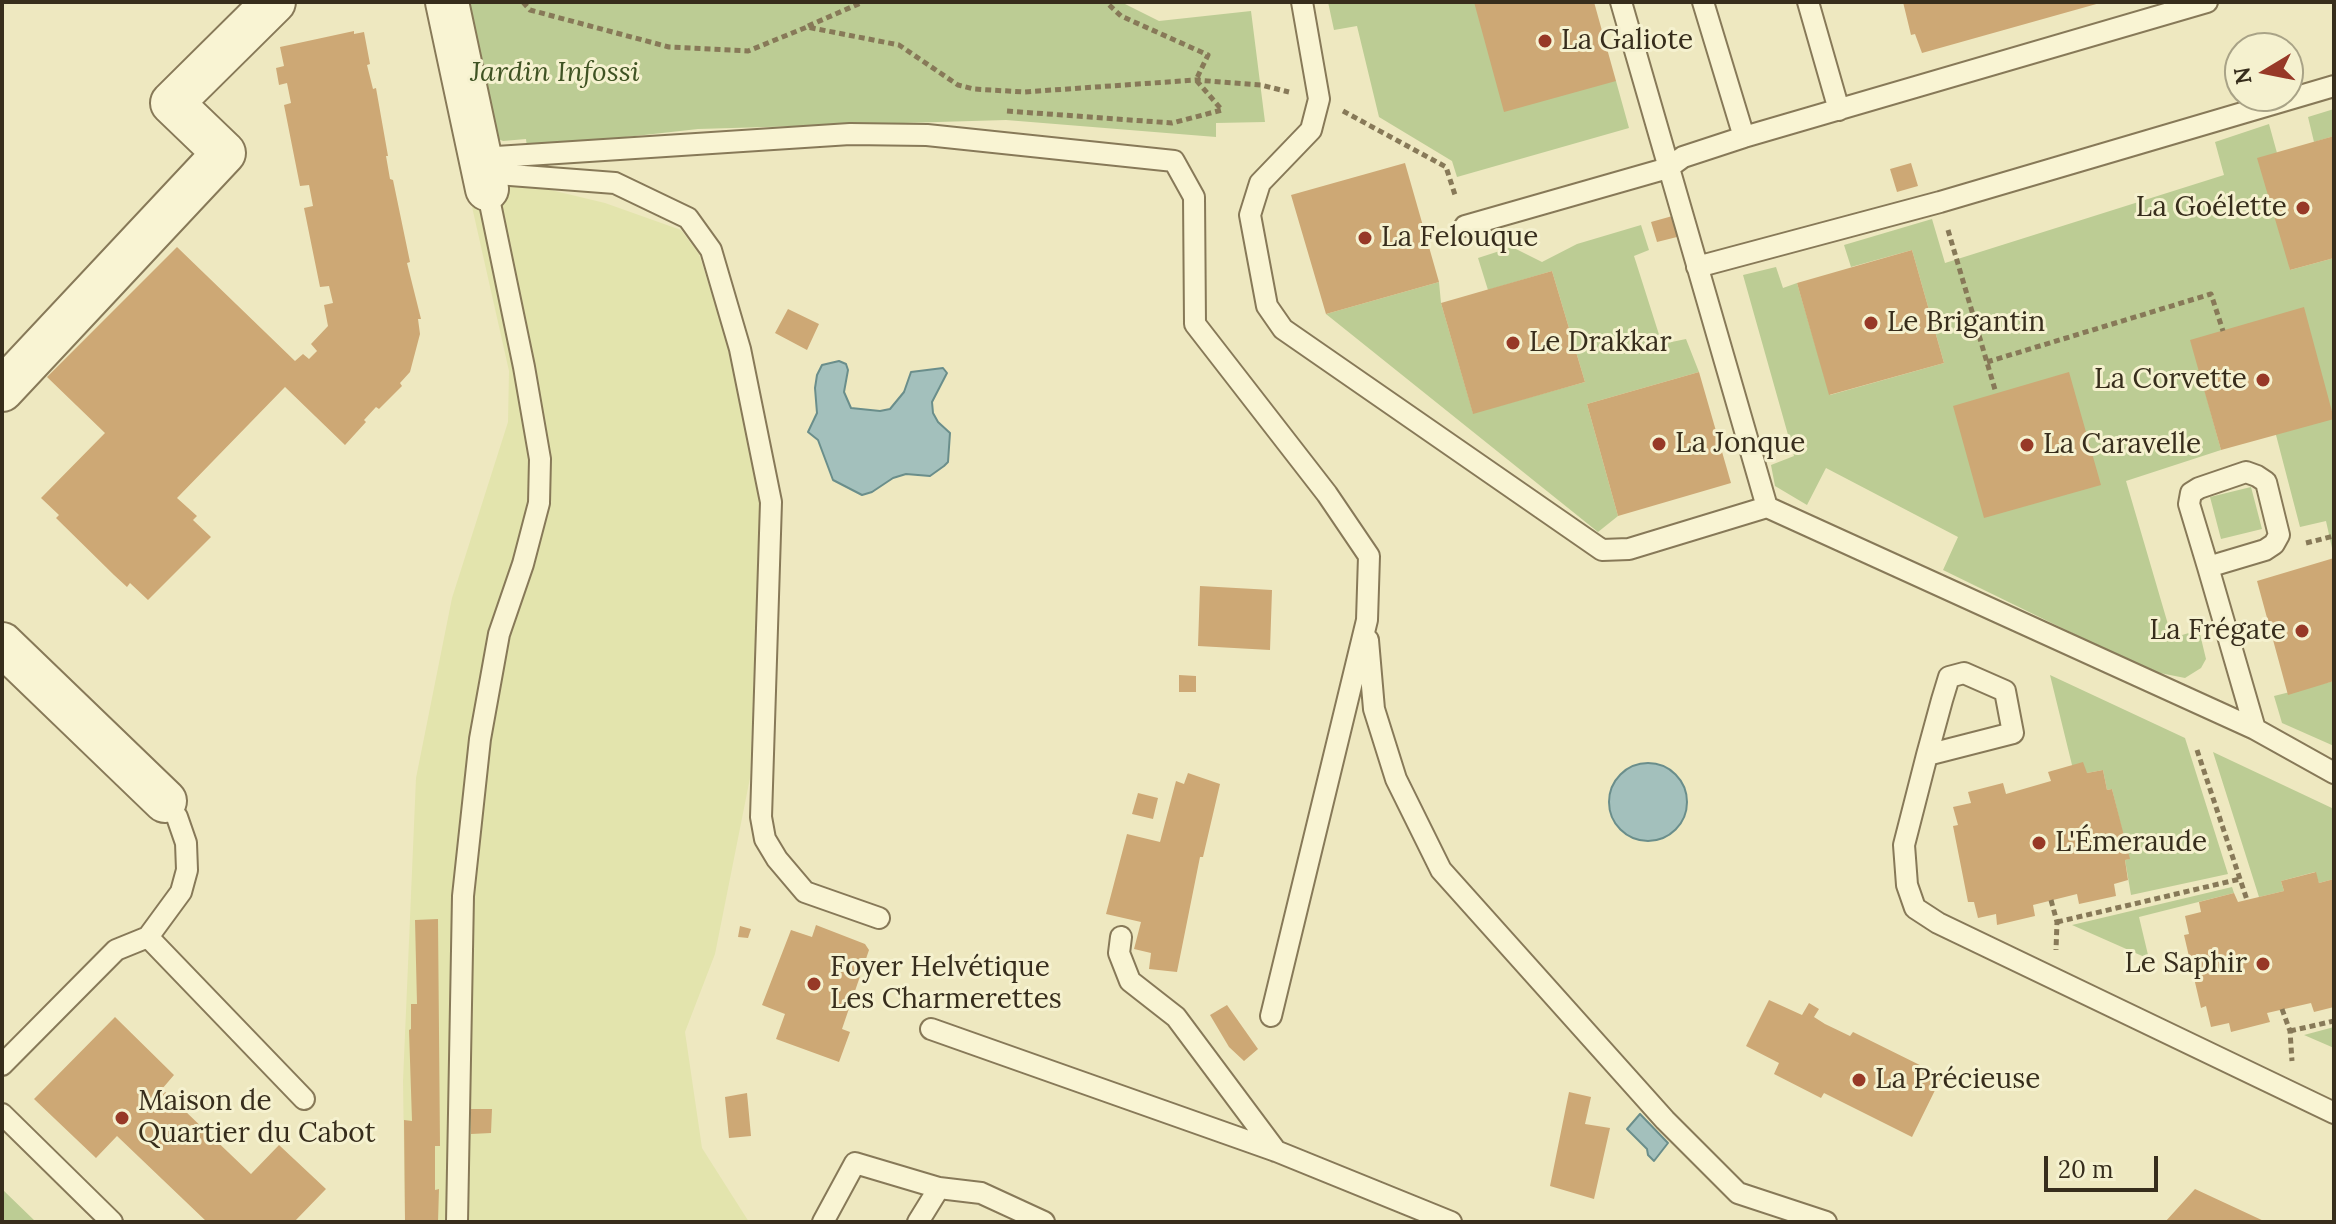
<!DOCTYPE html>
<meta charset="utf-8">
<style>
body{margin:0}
#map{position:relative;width:2336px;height:1224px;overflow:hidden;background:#eee8c0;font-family:Lora,serif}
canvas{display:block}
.frame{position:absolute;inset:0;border:4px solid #372d1c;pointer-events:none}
.north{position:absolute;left:2224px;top:32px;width:80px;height:80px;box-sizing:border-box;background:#f5f1cf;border:2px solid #a9a387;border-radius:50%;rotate:260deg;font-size:22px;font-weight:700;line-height:32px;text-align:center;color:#372d1c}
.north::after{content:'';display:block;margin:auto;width:28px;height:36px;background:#973927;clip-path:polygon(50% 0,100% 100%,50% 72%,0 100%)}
.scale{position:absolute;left:2044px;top:1156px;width:114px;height:36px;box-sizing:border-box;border:4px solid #372d1c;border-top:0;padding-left:10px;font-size:24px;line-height:28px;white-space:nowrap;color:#372d1c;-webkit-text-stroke:6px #f5f1cf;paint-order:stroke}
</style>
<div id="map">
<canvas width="2336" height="1224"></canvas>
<div class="frame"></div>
<div class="north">N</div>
<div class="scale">20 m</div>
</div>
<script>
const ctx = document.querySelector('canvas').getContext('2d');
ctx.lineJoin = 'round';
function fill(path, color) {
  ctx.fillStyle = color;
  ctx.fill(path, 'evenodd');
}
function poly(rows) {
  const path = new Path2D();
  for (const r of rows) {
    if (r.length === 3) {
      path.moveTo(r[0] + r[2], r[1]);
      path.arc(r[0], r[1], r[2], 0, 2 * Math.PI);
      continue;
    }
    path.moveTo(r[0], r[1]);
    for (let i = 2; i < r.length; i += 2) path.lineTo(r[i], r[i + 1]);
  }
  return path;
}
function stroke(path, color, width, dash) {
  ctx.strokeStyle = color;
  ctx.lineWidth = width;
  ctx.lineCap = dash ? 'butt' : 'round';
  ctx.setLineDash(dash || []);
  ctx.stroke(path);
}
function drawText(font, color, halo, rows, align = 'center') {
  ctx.font = font + ' Lora,serif';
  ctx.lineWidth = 6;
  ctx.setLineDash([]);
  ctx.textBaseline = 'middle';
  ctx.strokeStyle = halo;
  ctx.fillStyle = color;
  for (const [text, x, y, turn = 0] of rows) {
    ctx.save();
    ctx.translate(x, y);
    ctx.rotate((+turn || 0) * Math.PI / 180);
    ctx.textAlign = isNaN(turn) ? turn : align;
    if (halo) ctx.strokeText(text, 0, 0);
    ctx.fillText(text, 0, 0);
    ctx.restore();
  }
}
fill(poly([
 [530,185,605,203,681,230,699,254,730,352,760,503,750,778,715,954,685,1032,702,1148,749,1222,405,1222,403,1081,416,778,452,598,508,422,509,371,468,189]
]), '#e3e4ad');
fill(poly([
 [459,2,1121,2,1159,21,1251,11,1265,122,1216,123,1216,137,1006,120,698,129,527,148,526,139,503,141,493,137],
 [1328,2,1474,2,1616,81,1629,128,1457,177,1452,161,1379,117,1357,26,1334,30],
 [2334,109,2334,136,2314,142,2308,117],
 [2269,124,2277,153,2290,270,2334,258,2334,557,2326,521,2300,527,2276,435,2191,340,2221,450,2126,481,2172,638,2199,630,2206,659,2201,668,2185,678,2150,671,1943,570,1958,537,1826,468,1807,505,1775,486,1771,465,1794,456,1743,275,1776,267,1783,288,1797,283,1830,395,1944,363,1912,250,1851,267,1844,245,1932,219,1945,263,2224,175,2215,142],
 [1641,225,1649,250,1634,256,1662,344,1686,339,1699,372,1587,404,1618,516,1598,532,1326,314,1439,282,1441,303,1473,413,1585,382,1552,271,1488,290,1478,258,1512,247,1542,262,1577,244],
 [2251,487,2262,529,2221,539,2210,497],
 [2050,675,2185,738,2228,874,2131,895,2125,860,2129,859,2112,789,2107,790,2103,770,2087,773,2072,765],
 [2334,681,2334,746,2282,723,2274,696],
 [2213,752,2334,809,2334,879,2319,883,2315,872,2281,881,2284,891,2259,897],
 [2232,887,2234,893,2139,917,2149,959,2072,925],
 [2334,1027,2334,1048,2304,1035],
 [2,1189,36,1222,2,1222]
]), '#bccc94');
const water = poly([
 [839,361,846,364,848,370,844,392,851,408,880,411,890,409,904,392,911,372,943,368,947,373,932,402,933,413,938,422,950,433,948,462,944,466,930,476,906,474,893,478,872,492,862,495,833,480,818,440,808,432,817,413,815,388,817,375,822,365,839,361],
 [1648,802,39],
 [1640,1114,1668,1143,1654,1161,1648,1155,1647,1149,1627,1129,1640,1114]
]);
fill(water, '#a3c0bc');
stroke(water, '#6a8e8b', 2);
fill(poly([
 [1474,2,1594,2,1616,81,1504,112],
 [1903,2,2100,2,2100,3,1922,53,1915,34,1911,35],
 [354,31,354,34,364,32,370,64,367,65,373,89,376,88,388,156,386,156,390,179,393,180,410,262,407,263,421,319,418,319,420,334,410,372,400,383,402,386,379,409,376,407,364,420,366,422,345,445,285,387,177,498,197,516,193,520,211,537,148,600,130,583,127,587,114,575,56,518,59,515,41,498,105,433,47,377,177,247,295,361,303,354,309,359,317,351,311,344,328,326,324,305,333,303,329,286,320,287,304,208,313,206,309,185,300,186,284,105,291,103,287,83,279,85,276,68,284,66,280,47],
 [2334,136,2334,258,2290,270,2257,158],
 [1405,163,1439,282,1326,314,1291,195],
 [1911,163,1918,186,1897,192,1890,169],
 [1676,215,1681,236,1657,242,1651,222],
 [1912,250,1944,363,1829,395,1797,283],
 [1552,271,1585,382,1473,414,1441,303],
 [2304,307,2334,419,2221,450,2190,340],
 [788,309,819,324,807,350,775,333],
 [1699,372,1731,483,1618,516,1587,404],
 [2069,372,2101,485,1984,518,1953,406],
 [2334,558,2334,681,2288,695,2257,581],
 [1200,586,1272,590,1270,650,1198,646],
 [1179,675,1196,676,1196,692,1179,692],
 [2083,762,2087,773,2103,770,2107,790,2112,789,2130,859,2125,860,2128,880,2114,884,2116,896,2079,904,2077,894,2033,905,2035,916,1997,925,1996,914,1978,918,1974,902,1968,902,1953,826,1958,825,1953,807,1971,803,1968,792,2003,783,2006,794,2051,781,2048,772],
 [1188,773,1220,784,1203,857,1200,857,1177,972,1149,969,1151,953,1134,949,1141,922,1106,914,1127,834,1160,842,1176,781,1184,784],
 [1138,793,1158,798,1153,819,1132,814],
 [2316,872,2319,883,2334,879,2334,1007,2314,1012,2311,1003,2267,1013,2270,1022,2231,1032,2229,1023,2211,1027,2206,1006,2201,1008,2184,935,2189,934,2185,916,2201,912,2199,902,2234,893,2238,902,2284,891,2281,881],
 [438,919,440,1146,435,1146,435,1190,439,1189,438,1222,405,1222,404,1120,412,1121,409,1030,411,1029,411,1004,417,1004,415,920],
 [816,925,865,944,869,950,842,1029,850,1032,839,1062,776,1039,785,1014,762,1005,791,930,812,937],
 [740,926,751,929,748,938,738,937],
 [1769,1000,1802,1015,1809,1003,1819,1009,1814,1017,1825,1024,1850,1036,1853,1032,1942,1076,1912,1137,1824,1093,1821,1098,1774,1074,1779,1063,1746,1046],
 [1227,1005,1258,1049,1244,1061,1229,1047,1210,1015],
 [115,1017,174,1075,162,1089,251,1174,279,1145,326,1189,294,1222,207,1222,117,1136,96,1158,34,1099],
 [1569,1092,1591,1097,1585,1124,1610,1128,1594,1199,1550,1186],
 [747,1093,751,1136,729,1138,725,1097],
 [471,1109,492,1109,491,1133,471,1134],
 [2195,1189,2266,1222,2165,1222]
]), '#cda875');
const service = poly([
 [1302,2,1319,99,1311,130,1260,183,1250,215,1267,306,1283,329,1602,550,1629,549,1767,507,2255,729,2334,773],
 [1621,2,1767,507],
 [1703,2,1744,137],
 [1808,2,1839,110],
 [481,158,850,134,927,135,1174,161,1194,197,1195,324,1327,494,1369,556,1367,620,1271,1016],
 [484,173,615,183,688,218,711,250,740,349,771,502,761,817,765,839,777,859,805,892,879,918],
 [1465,226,1668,168,1683,157,1744,137,2207,2],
 [1697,267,1940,202,2334,86],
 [2208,567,2265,550,2274,544,2279,535,2266,482,2257,476,2246,472,2199,488,2191,493,2189,504,2208,567,2255,729],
 [1368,640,1374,709,1396,779,1441,870,1665,1120,1738,1193,1826,1222],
 [1927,755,2013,733,2005,691,1964,673,1949,677,1942,700,1927,755,1904,845,1907,885,1915,908,1938,923,2334,1113],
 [148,937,304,1099],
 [1121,937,1119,953,1130,981,1176,1017,1276,1151],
 [931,1029,1276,1151,1451,1222],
 [2,1065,116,950,148,937,181,892,187,870,186,843,177,817,165,801],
 [2,1114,112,1222],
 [457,1222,463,896,480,739,499,634,523,564,539,503,540,459,524,367,487,189],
 [823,1222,855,1163,939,1188,981,1193,1044,1222],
 [918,1222,939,1188]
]);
const minor = poly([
 [447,2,487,189],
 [2,390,224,153,172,103,274,2],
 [2,644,165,801]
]);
stroke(service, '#877958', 24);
stroke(minor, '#877958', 46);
stroke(poly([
 [523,2,530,10,669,47,748,51,807,27,899,45,958,85,974,89,1024,92,1196,80,1261,85,1289,92],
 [808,26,863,2],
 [1007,111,1172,123,1222,110,1196,80,1208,55,1121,16,1106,2],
 [1343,111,1446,167,1456,198],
 [1948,230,1996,393],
 [1987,362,2211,294,2223,331],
 [2306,543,2334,536],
 [2197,750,2247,900],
 [2051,900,2057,922,2056,950],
 [2057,922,2240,879],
 [2282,1009,2290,1031,2292,1061],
 [2290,1031,2334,1021]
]), '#877958', 5, [6, 4]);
stroke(service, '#f9f4d3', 20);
stroke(minor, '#f9f4d3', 42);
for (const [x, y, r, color] of [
 [1545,41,8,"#973927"],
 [2303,208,8,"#973927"],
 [1365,238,8,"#973927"],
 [1871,323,8,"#973927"],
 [1513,343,8,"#973927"],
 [2263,380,8,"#973927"],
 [1659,444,8,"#973927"],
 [2027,445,8,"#973927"],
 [2302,631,8,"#973927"],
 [2039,843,8,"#973927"],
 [2263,964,8,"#973927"],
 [814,984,8,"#973927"],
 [1859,1080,8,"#973927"],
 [122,1118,8,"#973927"]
]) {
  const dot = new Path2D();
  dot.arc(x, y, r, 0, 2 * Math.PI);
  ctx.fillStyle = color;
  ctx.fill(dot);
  stroke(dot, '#f5f1cf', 3);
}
drawText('28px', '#372d1c', '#f5f1cf', [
 ["La Galiote",1561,41],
 ["La Goélette",2287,208,"right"],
 ["La Felouque",1381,238],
 ["Le Brigantin",1887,323],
 ["Le Drakkar",1529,343],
 ["La Corvette",2247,380,"right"],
 ["La Jonque",1675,444],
 ["La Caravelle",2043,445],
 ["La Frégate",2286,631,"right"],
 ["L'Émeraude",2055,843],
 ["Le Saphir",2247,964,"right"],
 ["Foyer Helvétique",830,968],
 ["Les Charmerettes",830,1000],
 ["La Précieuse",1875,1080],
 ["Maison de",138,1102],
 ["Quartier du Cabot",138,1134]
], 'left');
drawText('italic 28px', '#3f5323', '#f5f1cf', [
 ["Jardin Infossi",555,73]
]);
</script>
